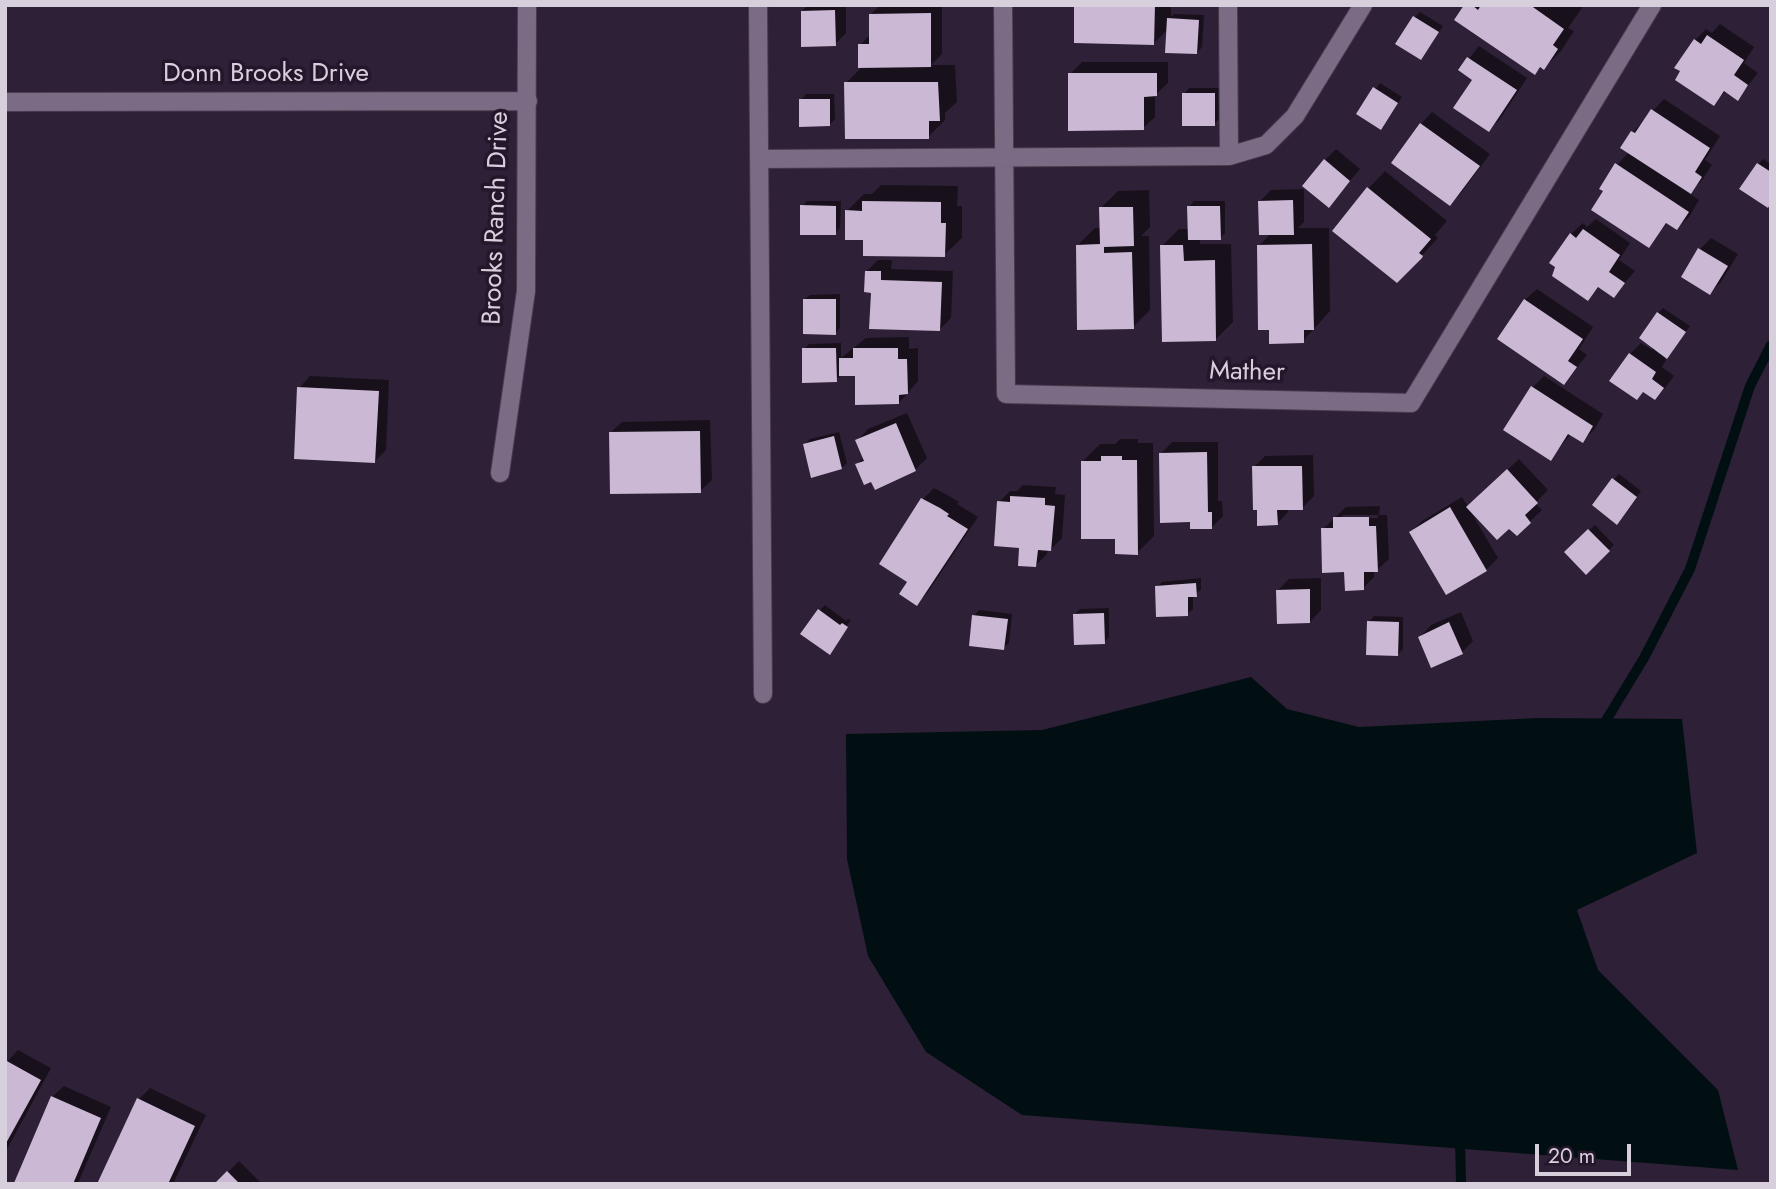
<!DOCTYPE html>
<style>
body{margin:0}
#map{position:relative;width:1776px;height:1189px;overflow:hidden;background:#2e2036;font-family:Jost,sans-serif}
canvas{display:block}
.frame{position:absolute;inset:0;border:7px solid #d8cfdd;pointer-events:none}
.scale{position:absolute;left:1535px;top:1144px;width:96px;height:32px;box-sizing:border-box;border:4px solid #d8cfdd;border-top:0;padding-left:9px;font-size:21px;line-height:24px;white-space:nowrap;color:#d8cfdd;-webkit-text-stroke:5px #24172c;paint-order:stroke}
</style>
<div id="map">
<canvas width="1776" height="1189"></canvas>
<div class="frame"></div>
<div class="scale">20 m</div>
</div>
<script>
const ctx = document.querySelector('canvas').getContext('2d');
ctx.lineJoin = 'round';
function fill(path, color) {
  ctx.fillStyle = color;
  ctx.fill(path, 'evenodd');
}
function poly(rows) {
  const path = new Path2D();
  for (const r of rows) {
    path.moveTo(r[0], r[1]);
    for (let i = 2; i < r.length; i += 2) path.lineTo(r[i], r[i + 1]);
  }
  return path;
}
function stroke(path, color, width, dash) {
  ctx.strokeStyle = color;
  ctx.lineWidth = width;
  ctx.lineCap = dash ? 'butt' : 'round';
  ctx.setLineDash(dash || []);
  ctx.stroke(path);
}
function drawText(font, color, halo, rows, align = 'center') {
  ctx.font = font + ' Jost,sans-serif';
  ctx.lineWidth = 7;
  ctx.setLineDash([]);
  ctx.textBaseline = 'middle';
  ctx.strokeStyle = halo;
  ctx.fillStyle = color;
  for (const [text, x, y, turn = 0] of rows) {
    ctx.save();
    ctx.translate(x, y);
    ctx.rotate((+turn || 0) * Math.PI / 180);
    ctx.textAlign = isNaN(turn) ? turn : align;
    if (halo) ctx.strokeText(text, 0, 0);
    ctx.fillText(text, 0, 0);
    ctx.restore();
  }
}
fill(poly([
 [1251,677,1287,709,1359,727,1538,718,1682,719,1697,853,1577,910,1598,970,1718,1090,1738,1170,1022,1115,926,1052,868,956,847,859,846,734,1042,730]
]), '#010f12');
fill(poly([
 [808,5,846,5,846,33,835,44,802,11],
 [880,5,942,5,942,54,931,65,955,65,957,102,945,113,945,120,928,137,846,83,863,66,860,45,871,34,871,14],
 [1076,5,1171,5,1171,17,1174,14,1204,15,1202,47,1197,53,1168,29,1154,43],
 [1466,5,1584,5,1568,28,1574,31,1561,51,1544,68,1542,66,1535,73],
 [1420,12,1443,26,1421,58,1415,17],
 [1720,24,1754,47,1744,63,1758,73,1738,98,1726,91,1714,103,1695,40,1706,29,1712,33],
 [1479,46,1527,78,1500,119,1489,130,1474,80,1460,70],
 [1082,62,1168,62,1168,83,1155,95,1155,117,1143,128,1070,74],
 [1380,83,1402,97,1386,122,1358,113],
 [1189,88,1219,88,1219,119,1214,124,1184,94],
 [806,94,834,94,835,119,829,125,801,100],
 [1664,99,1720,136,1705,160,1712,165,1702,180,1689,193,1699,200,1689,217,1677,228,1668,222,1649,246,1617,165,1629,152,1633,132],
 [1432,112,1490,154,1461,193,1450,204,1421,124],
 [1336,149,1360,169,1329,205,1325,160],
 [1763,159,1771,164,1771,202,1758,164],
 [1385,171,1447,221,1435,235,1438,238,1414,264,1368,189],
 [881,185,958,186,957,206,962,206,962,238,944,255,865,238,847,211,864,194,872,194],
 [1304,189,1304,222,1298,228,1329,228,1330,311,1303,341,1259,246,1271,233,1260,201,1271,190],
 [1149,190,1150,227,1141,236,1149,236,1150,310,1133,327,1078,245,1095,228,1101,228,1101,208,1118,191],
 [807,201,841,201,840,228,835,233,802,206],
 [1194,201,1225,201,1225,233,1220,238,1200,239,1200,244,1231,244,1233,322,1216,339,1162,246,1179,229,1189,229,1189,207],
 [1596,219,1630,243,1619,260,1635,271,1614,295,1600,286,1588,299,1557,266,1571,234,1583,223,1587,227],
 [1711,238,1738,254,1721,282,1710,293,1700,249],
 [878,260,892,260,891,269,953,271,951,318,939,330,867,271],
 [1537,289,1593,327,1579,349,1587,355,1564,383,1525,300],
 [840,294,840,328,835,333,804,300,810,295],
 [1663,308,1690,326,1665,359,1666,360,1662,367,1674,376,1666,387,1655,398,1644,391,1637,398,1630,354,1641,343,1652,350,1658,313],
 [909,337,909,349,918,348,918,381,899,403,857,375,842,374,836,380,804,349,809,344,841,343,841,358,866,338],
 [310,376,389,380,386,450,375,461,299,388],
 [1544,376,1603,414,1594,430,1582,441,1571,434,1551,458,1532,388],
 [907,413,927,458,915,470,857,465,864,457,857,441,868,429],
 [710,420,712,480,700,491,610,433,622,422],
 [839,432,847,463,841,468,805,444,810,439],
 [1120,439,1138,439,1138,443,1153,443,1154,536,1137,553,1116,537,1083,461,1100,444,1115,444],
 [1172,442,1218,442,1218,501,1222,501,1223,516,1211,528,1191,521,1161,454],
 [1313,455,1314,496,1302,508,1288,508,1288,512,1277,524,1254,467,1265,456],
 [1519,459,1548,490,1535,503,1542,510,1517,534,1510,526,1471,512,1498,558,1486,570,1447,593,1411,532,1422,521,1462,497,1468,507],
 [1619,474,1641,491,1622,517,1614,479],
 [1023,485,1056,487,1055,494,1065,495,1062,538,1051,549,1048,549,1047,554,1036,565,1021,546,999,502,1010,491,1017,491],
 [934,488,951,497,959,502,957,504,978,517,928,592,917,604,909,581,923,499],
 [1380,506,1379,515,1387,515,1389,559,1377,570,1374,570,1374,577,1363,588,1346,570,1323,529,1346,507],
 [1343,515,1378,515,1378,518,1339,519],
 [1595,525,1614,545,1586,572,1566,552],
 [1201,578,1201,590,1193,595,1193,609,1187,614,1157,587,1162,582],
 [1321,578,1321,610,1310,622,1278,590,1289,579],
 [825,605,846,621,848,619,851,620,831,649,820,610],
 [1109,608,1109,637,1104,642,1075,614,1080,609],
 [979,610,1012,614,1009,643,1003,648,974,616],
 [1461,612,1473,641,1462,652,1420,637,1431,625],
 [1374,616,1403,617,1403,649,1398,654,1369,622],
 [18,1050,51,1068,5,1153,5,1064],
 [64,1086,111,1107,78,1183,21,1184,52,1097],
 [150,1088,206,1115,173,1184,98,1184,139,1099],
 [239,1161,262,1184,216,1184]
]), '#0007');
stroke(poly([
 [1602,727,1644,658,1690,569,1750,386,1771,345],
 [1460,1136,1461,1184]
]), '#010f12', 10);
fill(poly([
 [1074,5,1155,5,1154,45,1074,43],
 [1464,5,1472,5,1478,10,1481,5,1530,5,1564,29,1553,45,1558,49,1544,70,1540,67,1535,75,1454,20],
 [835,10,836,46,801,47,801,11],
 [931,13,931,67,858,68,858,44,869,44,869,14],
 [1413,16,1439,32,1421,60,1395,44],
 [1167,18,1199,20,1197,54,1165,53],
 [1707,35,1744,60,1734,75,1748,85,1738,101,1724,91,1714,106,1675,80,1680,71,1674,68,1694,39,1701,44],
 [1467,57,1517,90,1489,132,1453,108,1472,80,1458,70],
 [1068,73,1157,73,1157,96,1144,97,1144,130,1068,131],
 [844,82,938,82,940,121,929,121,929,139,845,139],
 [1373,87,1398,103,1381,130,1356,114],
 [1182,93,1215,93,1215,126,1182,126],
 [799,99,830,99,830,126,799,127],
 [1651,109,1710,148,1695,172,1702,177,1691,194,1620,148,1631,131,1635,133],
 [1420,123,1480,166,1450,206,1391,163],
 [1324,159,1350,181,1329,208,1302,186],
 [1615,163,1689,212,1677,230,1666,223,1649,248,1591,210,1603,191,1599,189],
 [1757,163,1771,172,1771,203,1768,208,1739,189],
 [1367,187,1431,239,1419,253,1423,256,1422,258,1397,283,1332,231],
 [1293,200,1294,235,1259,235,1258,201],
 [862,201,941,202,941,223,946,223,945,257,863,256,863,240,845,240,845,210,862,211],
 [800,205,836,206,836,235,800,235],
 [1187,206,1220,206,1221,240,1188,240],
 [1099,207,1133,207,1134,246,1104,247,1104,253,1132,252,1134,329,1077,330,1076,245,1100,244],
 [1583,229,1620,255,1609,272,1625,283,1614,298,1598,287,1588,301,1552,276,1555,267,1549,263,1570,233,1576,238],
 [1312,244,1314,330,1304,330,1304,343,1269,344,1269,330,1258,330,1257,245],
 [1160,245,1183,245,1184,261,1215,260,1216,341,1162,342],
 [1698,248,1728,266,1710,295,1681,277],
 [865,271,881,271,881,280,942,282,940,331,869,329,871,293,864,292],
 [803,299,836,299,836,335,803,334],
 [1524,299,1583,339,1568,361,1577,367,1564,385,1497,339],
 [1657,312,1686,332,1667,359,1639,338],
 [802,348,836,348,837,382,802,383],
 [853,348,898,348,898,359,907,359,908,394,899,395,899,404,855,405,855,376,839,376,839,358,853,358],
 [1629,353,1656,372,1652,379,1664,388,1655,400,1643,392,1637,400,1609,381],
 [1531,386,1593,426,1583,443,1568,434,1551,461,1503,430],
 [297,387,379,391,375,463,294,459],
 [896,423,916,471,875,490,871,482,864,485,855,464,864,461,855,440],
 [700,431,701,493,610,494,609,432],
 [834,436,842,469,811,478,803,444],
 [1207,452,1208,512,1212,512,1212,529,1190,529,1190,522,1160,523,1159,453],
 [1101,456,1122,456,1122,460,1137,460,1138,555,1115,554,1115,539,1081,539,1081,461,1101,461],
 [1252,466,1302,466,1303,510,1277,510,1278,525,1257,526,1257,510,1253,510],
 [1507,469,1538,503,1525,515,1531,523,1517,536,1509,529,1497,540,1466,507],
 [1612,478,1637,497,1617,525,1592,505],
 [1010,496,1045,498,1045,505,1055,506,1051,551,1038,550,1036,567,1018,566,1019,548,994,546,997,501,1010,502],
 [921,498,940,508,949,514,947,516,968,529,917,606,899,594,907,582,879,564],
 [1450,507,1487,571,1446,595,1409,532],
 [1333,517,1369,517,1369,526,1376,526,1378,572,1364,572,1364,590,1345,591,1344,572,1322,573,1321,528,1333,528],
 [1588,529,1610,551,1586,575,1564,552],
 [1196,583,1197,597,1188,597,1188,616,1156,617,1155,586],
 [1310,589,1310,623,1277,624,1276,590],
 [818,609,840,625,842,623,848,627,830,655,800,634],
 [1104,613,1105,644,1074,645,1073,614],
 [972,615,1008,619,1004,650,969,646],
 [1367,621,1399,622,1398,656,1366,655],
 [1449,622,1463,654,1431,668,1418,637],
 [5,1060,41,1080,5,1145],
 [51,1096,101,1118,73,1184,16,1184,14,1183],
 [137,1098,195,1126,168,1184,97,1184],
 [227,1171,240,1184,214,1184]
]), '#cab8d4');
const minor = poly([
 [758,5,763,694],
 [1003,5,1006,394,1411,403,1652,5],
 [1228,5,1229,156],
 [5,102,528,101],
 [759,159,1229,156,1266,145,1295,116,1363,5],
 [500,473,526,291,527,5]
]);
stroke(minor, '#483c4f', 20);
stroke(minor, '#7c6b85', 18);
drawText('26px', '#d8cfdd', '#24172c', [
 ["Donn Brooks Drive",266,75],
 ["Brooks Ranch Drive",497,218,-88],
 ["Mather",1247,373,1]
]);
</script>
